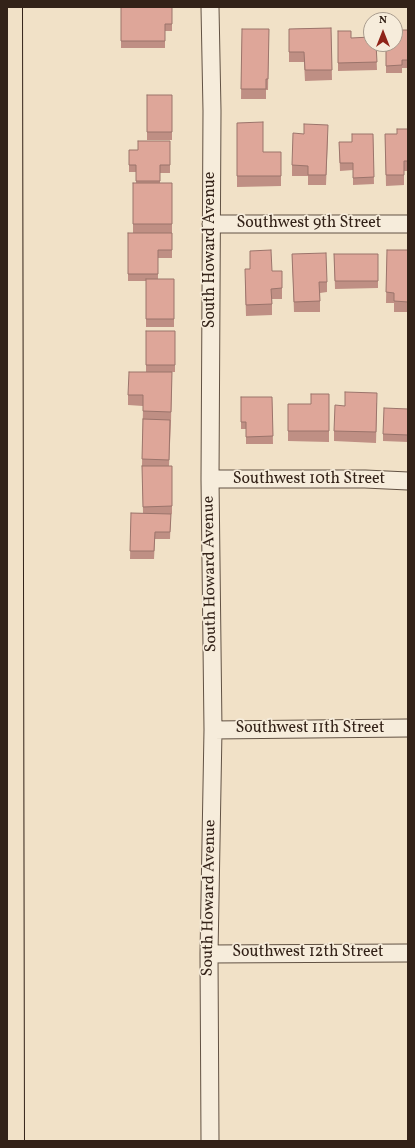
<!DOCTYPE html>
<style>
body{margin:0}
#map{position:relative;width:415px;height:1148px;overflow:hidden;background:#f1e1c7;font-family:Vollkorn,serif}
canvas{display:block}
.frame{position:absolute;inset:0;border:8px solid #332218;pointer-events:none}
.north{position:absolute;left:363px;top:12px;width:40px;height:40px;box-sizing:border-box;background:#f6ecdb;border:1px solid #a89b8d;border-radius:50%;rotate:0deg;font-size:11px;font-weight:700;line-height:16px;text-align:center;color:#332218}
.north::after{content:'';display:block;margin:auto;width:14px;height:18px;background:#8f2418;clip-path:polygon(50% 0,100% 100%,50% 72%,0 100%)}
</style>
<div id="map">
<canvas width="415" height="1148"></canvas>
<div class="frame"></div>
<div class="north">N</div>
</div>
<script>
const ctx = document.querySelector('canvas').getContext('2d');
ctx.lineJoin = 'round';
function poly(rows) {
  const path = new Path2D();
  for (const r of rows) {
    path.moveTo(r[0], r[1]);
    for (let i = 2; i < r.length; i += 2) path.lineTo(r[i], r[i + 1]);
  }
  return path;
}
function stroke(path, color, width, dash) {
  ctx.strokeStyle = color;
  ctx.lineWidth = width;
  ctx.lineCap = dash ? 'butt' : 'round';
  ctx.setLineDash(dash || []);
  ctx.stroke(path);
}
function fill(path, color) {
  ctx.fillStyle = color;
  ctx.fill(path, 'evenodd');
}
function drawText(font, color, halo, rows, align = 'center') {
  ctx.font = font + ' Vollkorn,serif';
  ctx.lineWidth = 3.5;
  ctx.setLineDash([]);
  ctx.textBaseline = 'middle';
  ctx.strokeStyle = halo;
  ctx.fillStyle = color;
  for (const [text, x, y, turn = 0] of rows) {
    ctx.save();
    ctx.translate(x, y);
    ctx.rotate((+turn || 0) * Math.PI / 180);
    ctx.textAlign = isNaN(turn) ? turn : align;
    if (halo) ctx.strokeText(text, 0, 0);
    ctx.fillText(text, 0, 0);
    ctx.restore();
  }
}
const street = poly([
 [210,7,212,111,210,479,213,730,209,954,210,1141],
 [211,224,408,224],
 [210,479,365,479,408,481],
 [213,730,408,728],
 [209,954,408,953]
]);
const highway = poly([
 [11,7,13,1141]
]);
stroke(street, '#625244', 19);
stroke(highway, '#332218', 24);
stroke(street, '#f6ecdb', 17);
stroke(highway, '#f1e1c7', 22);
fill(poly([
 [121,7,172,7,172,31,165,31,165,48,121,48],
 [331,28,332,80,305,81,304,62,289,62,289,29],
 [242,29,269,29,268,90,266,90,266,99,241,99],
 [408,30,408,68,402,68,402,73,386,73,386,44],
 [338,31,351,38,376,44,377,70,338,71],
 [147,95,172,95,172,140,147,140],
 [237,123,263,152,281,152,281,186,237,187],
 [408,129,408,171,404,171,404,185,386,186,385,134,397,134],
 [373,134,374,184,353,185,353,170,340,171,339,142,352,142],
 [328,135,326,185,308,185,308,176,292,176,292,165],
 [170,141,170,173,160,173,160,183,172,183,172,258,158,258,158,279,174,279,174,327,146,327,146,281,128,281,128,233,133,233,133,183,136,183,136,172,129,172,129,150,138,150],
 [387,250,408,250,408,312,394,312,394,303,386,303],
 [292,254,327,282,327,292,320,293,320,312,294,312],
 [334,254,378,254,378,288,335,289],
 [272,271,282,288,282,299,272,299,272,315,246,316,245,280],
 [146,331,175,331,175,372,147,372,172,372,171,422,169,466,172,466,172,514,171,514,170,539,155,539,154,559,130,559,131,513,143,513,142,466,146,466,142,466,143,406,128,405,128,395,146,372],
 [329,394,329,442,288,441,288,404,311,404],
 [241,397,272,397,273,444,246,444,246,429,241,429],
 [377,403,376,443,334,441,334,431,345,406],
 [408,409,408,442,383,441,383,434]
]), '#bf8f84');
const building = poly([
 [121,7,172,7,172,24,165,24,165,41,121,41,121,7],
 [331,28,332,70,305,70,304,52,289,52,289,29,331,28],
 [242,29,269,29,268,79,266,79,266,89,241,89,242,29],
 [395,30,408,30,408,60,402,60,402,65,386,66,386,44,395,44,395,30],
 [338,31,351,31,351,38,371,37,371,44,376,44,377,62,338,63,338,31],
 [147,95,172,95,172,132,147,132,147,95],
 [263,122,263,152,281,152,281,176,237,176,237,123,263,122],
 [304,124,328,125,326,175,308,175,308,166,292,165,293,133,304,134,304,124],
 [397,129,408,129,408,161,404,161,404,175,386,175,385,134,397,134,397,129],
 [352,134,373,134,374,177,353,178,353,163,340,163,339,142,352,142,352,134],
 [138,141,170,141,170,165,160,165,160,181,136,181,136,165,129,165,129,150,138,150,138,141],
 [133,183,172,183,172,224,133,224,133,183],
 [128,233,172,233,172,250,158,250,158,274,128,274,128,233],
 [271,250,272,271,282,271,282,288,271,289,272,304,246,305,245,269,250,269,250,251,271,250],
 [387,250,408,250,408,302,394,301,394,293,386,292,387,250],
 [326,253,327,282,319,282,320,301,294,302,292,254,326,253],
 [334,254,378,254,378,281,335,281,334,254],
 [146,279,174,279,174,319,146,319,146,279],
 [146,331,175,331,175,365,146,365,146,331],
 [129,372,172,372,171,412,143,411,143,395,128,395,129,372],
 [345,392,377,393,376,432,334,431,335,405,345,406,345,392],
 [311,394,329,394,329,431,288,431,288,404,311,404,311,394],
 [241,397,272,397,273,436,246,437,246,422,241,422,241,397],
 [384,408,408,409,408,435,383,434,384,408],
 [143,419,170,420,169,460,142,459,143,419],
 [142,466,172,466,172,506,143,507,142,466],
 [131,513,171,514,170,532,155,532,154,551,130,551,131,513]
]);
fill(building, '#dea699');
stroke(building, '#9b746b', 1);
drawText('16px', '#332218', '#f6ecdb', [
 ["Southwest 9th Street",309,224],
 ["South Howard Avenue",211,250,-90],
 ["Southwest 10th Street",309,480],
 ["South Howard Avenue",211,574,-91],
 ["Southwest 11th Street",310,729],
 ["South Howard Avenue",210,898,-89],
 ["Southwest 12th Street",308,953]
]);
</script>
